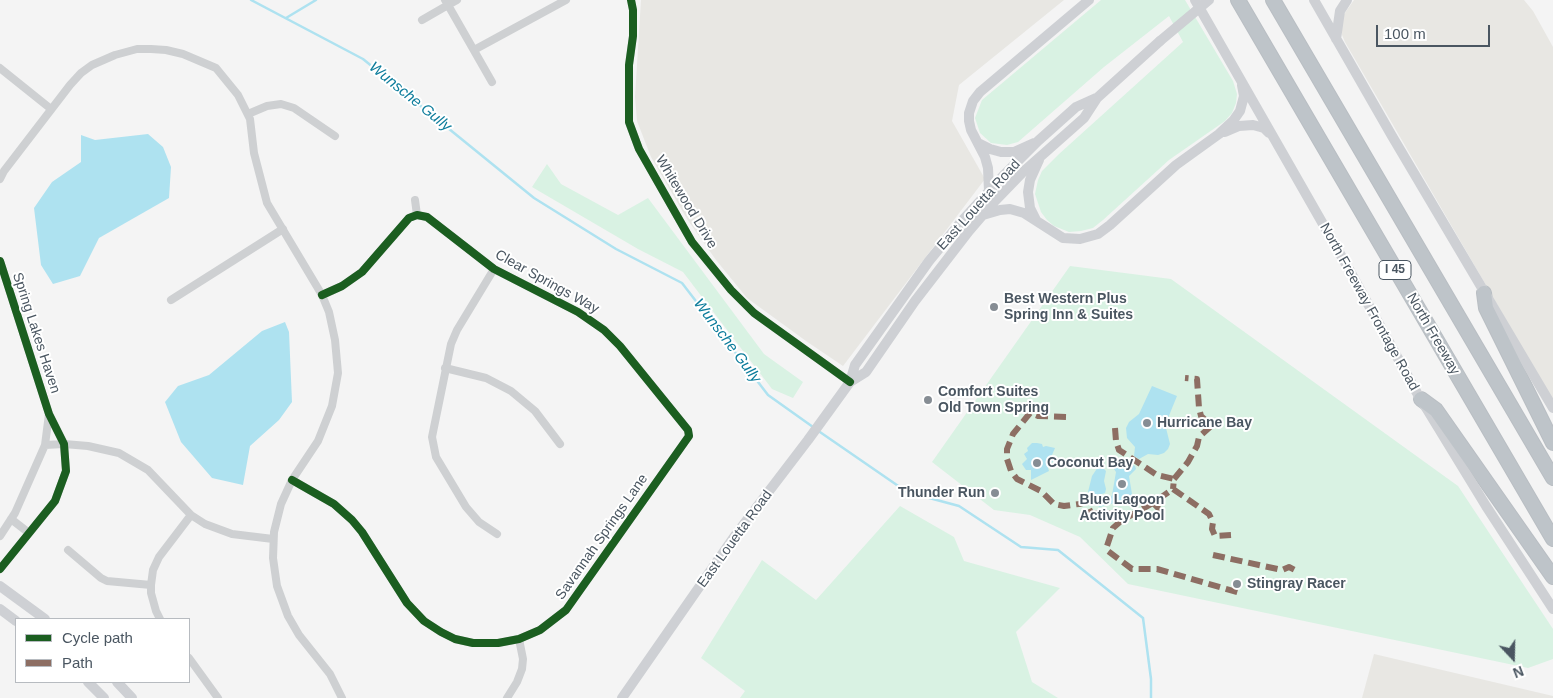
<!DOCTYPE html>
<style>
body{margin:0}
#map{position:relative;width:1553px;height:698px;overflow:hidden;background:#f4f4f4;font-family:Helvetica,sans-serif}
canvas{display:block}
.legend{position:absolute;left:15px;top:618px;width:175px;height:65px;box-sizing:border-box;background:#fff;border:1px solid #b7bbc0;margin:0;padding:6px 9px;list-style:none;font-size:15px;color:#4a5661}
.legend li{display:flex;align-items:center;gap:10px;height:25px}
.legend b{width:25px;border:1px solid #b7bbc0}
.north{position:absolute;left:1488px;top:633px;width:50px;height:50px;-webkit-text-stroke:4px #fff;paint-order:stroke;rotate:159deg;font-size:14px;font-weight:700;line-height:20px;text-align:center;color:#4a5661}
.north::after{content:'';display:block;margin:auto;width:18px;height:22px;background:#4a5661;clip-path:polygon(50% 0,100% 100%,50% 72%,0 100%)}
.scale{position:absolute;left:1376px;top:25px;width:114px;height:22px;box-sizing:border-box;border:2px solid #4a5661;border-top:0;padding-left:6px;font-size:15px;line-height:18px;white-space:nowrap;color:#4a5661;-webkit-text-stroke:4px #fff;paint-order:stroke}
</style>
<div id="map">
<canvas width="1553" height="698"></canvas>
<ul class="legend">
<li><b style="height:6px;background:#1b5e20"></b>Cycle path</li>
<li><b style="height:6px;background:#8d6e63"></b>Path</li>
</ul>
<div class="north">N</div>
<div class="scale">100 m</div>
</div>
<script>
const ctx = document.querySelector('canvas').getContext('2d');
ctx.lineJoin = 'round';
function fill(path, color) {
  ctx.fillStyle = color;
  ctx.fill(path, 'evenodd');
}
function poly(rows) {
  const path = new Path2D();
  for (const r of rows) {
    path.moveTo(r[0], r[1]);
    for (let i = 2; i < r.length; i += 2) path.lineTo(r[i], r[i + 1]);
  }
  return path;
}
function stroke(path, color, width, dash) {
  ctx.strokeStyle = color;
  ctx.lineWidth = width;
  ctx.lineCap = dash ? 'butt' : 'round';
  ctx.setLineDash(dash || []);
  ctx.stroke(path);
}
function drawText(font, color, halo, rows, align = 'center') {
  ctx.font = font + ' Helvetica,sans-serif';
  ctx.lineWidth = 4;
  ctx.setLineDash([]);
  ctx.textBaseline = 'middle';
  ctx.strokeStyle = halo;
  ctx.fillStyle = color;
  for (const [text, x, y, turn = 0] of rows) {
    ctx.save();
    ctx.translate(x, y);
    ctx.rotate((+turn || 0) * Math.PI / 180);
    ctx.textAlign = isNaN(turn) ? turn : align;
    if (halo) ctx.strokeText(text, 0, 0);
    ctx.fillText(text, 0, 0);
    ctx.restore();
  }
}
fill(poly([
 [641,0,1064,0,959,85,952,121,985,179,843,366,806,341,747,298,716,260,687,219,651,157,637,121,635,97],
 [1354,0,1524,0,1533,11,1553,47,1553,401,1345,42,1342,35,1342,17],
 [1374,654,1553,696,1553,698,1362,698]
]), '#e8e7e3');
fill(poly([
 [1101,0,1185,0,1233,81,1237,94,1236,103,1232,113,1225,121,1169,160,1103,220,1093,228,1081,231,1069,232,1054,226,1047,220,1041,212,1035,194,1038,180,1042,171,1059,154,1183,42,1169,16,1104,67,1018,142,1007,145,991,143,980,133,975,118,982,100],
 [547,164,561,184,618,215,648,198,764,354,803,382,793,398,772,389,683,272,638,249,532,187],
 [1070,266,1171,279,1458,486,1553,629,1553,659,1528,668,1128,584,1080,537,1030,515,994,510,932,462],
 [900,506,954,537,964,561,1060,588,1016,632,1032,682,1058,698,740,698,745,691,701,658,762,560,816,600]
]), '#d9f2e3');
fill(poly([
 [148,134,163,147,171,167,169,198,99,238,80,276,53,284,41,265,34,208,52,182,81,162,81,135,95,140],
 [285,322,289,332,292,402,279,420,250,446,243,485,212,478,181,442,165,402,178,386,209,375,262,331],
 [1152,386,1177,396,1166,423,1166,428,1170,444,1168,449,1164,453,1158,455,1148,454,1139,459,1134,456,1135,447,1127,438,1126,428,1129,422,1139,414],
 [1032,443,1037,443,1042,444,1043,447,1046,446,1055,448,1052,455,1053,461,1048,468,1049,471,1031,480,1031,470,1026,470,1022,464,1027,459,1024,454,1028,451,1027,448],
 [1115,461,1124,469,1128,466,1128,463,1135,466,1136,469,1129,476,1132,494,1128,500,1124,503,1114,503,1099,507,1097,503,1110,499,1112,495,1116,472,1111,465],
 [1098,467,1103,468,1106,471,1104,481,1106,489,1105,493,1096,496,1088,492,1092,476]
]), '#aee2f0');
stroke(poly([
 [251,0,363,59,534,198,616,249,682,283,768,395,813,427],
 [286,18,316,0],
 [817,430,907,492,959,506,1021,547,1058,550,1143,618,1151,679,1151,698]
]), '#aee2f0', 2.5);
const highway = poly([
 [1238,0,1553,539],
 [1273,0,1553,478],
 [1484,293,1486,308,1553,443],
 [1421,399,1436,410,1553,577]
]);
stroke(highway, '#b9bec3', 16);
stroke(poly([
 [457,0,448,5,492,82],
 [631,0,633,10,633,36,629,65,629,122,639,149,692,242,731,290,754,313,850,382],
 [422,20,448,5,445,0],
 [474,50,566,0],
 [0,68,51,109],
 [248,114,267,106,281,104,294,108,335,136],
 [0,179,4,171,70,85,81,73,92,65,115,55,137,49,151,49,166,50,183,54,216,68,238,95,250,119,254,153,267,203,322,295,329,312,335,340,338,373,332,406,318,441,292,480,281,504,274,532,273,558,277,586,288,616,299,635,330,674,342,698],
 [415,200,417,215],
 [0,261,49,414,64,444,66,471,55,501,0,569],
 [494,269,457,330,451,344,432,437,436,457,466,507,479,522,497,534],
 [171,300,283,229],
 [445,368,486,378,511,391,535,411,560,444],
 [45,445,64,444,88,446,119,453,148,470,191,515,205,524,232,534,273,539],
 [292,480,334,504,352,520,362,532,407,603,424,621,441,632,455,639,473,643,498,643,519,639,540,630,566,610,689,436,688,430,620,346,604,330,578,312,494,269,427,217,417,215,409,218,362,272,342,286,322,295],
 [11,519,29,533],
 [0,536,15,513,45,445,49,414],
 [68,550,101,578,107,581,151,585],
 [160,619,156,611,151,593,151,585,153,570,159,557,191,515],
 [189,658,218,698],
 [507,698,517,682,522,669,523,659,519,639]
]), '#ced0d2', 8);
stroke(poly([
 [1195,0,1351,273,1417,393,1486,506,1553,609],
 [1314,0,1392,136,1553,408],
 [1336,39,1340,11,1347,0],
 [1225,132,1239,126,1253,125,1264,128,1269,133],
 [978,143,990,149,1001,152,1014,152,1034,143],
 [989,191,988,168,985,157,971,130,969,121,969,113,973,101,980,92,1089,0],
 [983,215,1000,210,1010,209,1024,213,1063,238,1080,239,1098,234,1110,225,1176,165,1219,134,1233,121,1240,111,1244,96,1242,85],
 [1036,220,1030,208,1028,192,1030,180,1039,160],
 [850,382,855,365,929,261,961,222,1004,175,1038,141,1076,107,1096,98],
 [0,586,45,619],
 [0,609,16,621],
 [88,682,104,698],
 [117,682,132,698],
 [622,698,734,537,808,440,850,382,866,372,915,301,969,231,993,203,1023,172,1084,118,1097,98,1160,41]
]), '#ced0d4', 10);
stroke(highway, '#bec4c9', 14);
stroke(poly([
 [1160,41,1209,0]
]), '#ced0d4', 10);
stroke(poly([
 [1066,417,1038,416,1030,413,1013,434,1007,449,1007,459,1011,471,1017,479,1041,491,1054,504,1064,506,1079,504,1086,502,1091,513,1108,513,1120,517,1123,520],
 [1115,428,1116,441,1119,450,1157,475,1174,479,1173,489],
 [1174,479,1188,462,1197,446,1199,437,1210,427,1211,425,1201,416,1199,408,1197,379,1185,378],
 [1173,489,1209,514,1213,522,1212,529,1215,536,1231,535],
 [1153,503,1121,521,1113,528,1107,546,1108,551,1132,569,1157,569,1240,593],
 [1161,511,1153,503,1173,489],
 [1213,555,1282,570,1289,567,1297,571]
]), '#8d6e63', 6, [12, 6]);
stroke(poly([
 [631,0,633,10,633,36,629,65,629,122,639,149,692,242,731,290,754,313,850,382],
 [0,261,49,414,64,444,66,471,55,501,0,569],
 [292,480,334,504,352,520,362,532,407,603,424,621,441,632,455,639,473,643,498,643,519,639,540,630,566,610,689,436,688,430,620,346,604,330,578,312,494,269,427,217,417,215,409,218,362,272,342,286,322,295]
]), '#1b5e20', 8);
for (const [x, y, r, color] of [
 [994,307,5,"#868d94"],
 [928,400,5,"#868d94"],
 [1147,423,5,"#868d94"],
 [1037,463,5,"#868d94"],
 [1122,484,5,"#868d94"],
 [995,493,5,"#868d94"],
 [1237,584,5,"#868d94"]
]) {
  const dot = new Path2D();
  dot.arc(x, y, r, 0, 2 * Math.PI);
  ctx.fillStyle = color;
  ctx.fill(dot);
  stroke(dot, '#fff', 2);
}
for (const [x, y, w] of [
 [1395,270,32]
]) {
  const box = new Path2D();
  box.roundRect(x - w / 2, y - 9.5, w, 19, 4);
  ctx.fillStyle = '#fff';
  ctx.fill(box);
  stroke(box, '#4a5661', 1);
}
drawText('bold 12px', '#4a5661', null, [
 ["I 45",1395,270]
]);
drawText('14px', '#4a5661', '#fff', [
 ["Whitewood Drive",686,202,59],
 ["East Louetta Road",979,205,-48],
 ["Clear Springs Way",547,282,29],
 ["North Freeway Frontage Road",1369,307,61],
 ["Spring Lakes Haven",36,333,72],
 ["North Freeway",1433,334,60],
 ["Savannah Springs Lane",602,537,-55],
 ["East Louetta Road",735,539,-54]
]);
drawText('bold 14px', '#4a5661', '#fff', [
 ["Best Western Plus",1004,299],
 ["Spring Inn & Suites",1004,315],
 ["Comfort Suites",938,392],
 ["Old Town Spring",938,408],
 ["Hurricane Bay",1157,423],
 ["Coconut Bay",1047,463],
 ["Thunder Run",985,493,"right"],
 ["Blue Lagoon",1122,500,"center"],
 ["Activity Pool",1122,516,"center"],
 ["Stingray Racer",1247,584]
], 'left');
drawText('italic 15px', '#0c7c9b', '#fff', [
 ["Wunsche Gully",410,97,39],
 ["Wunsche Gully",727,341,53]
]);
</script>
